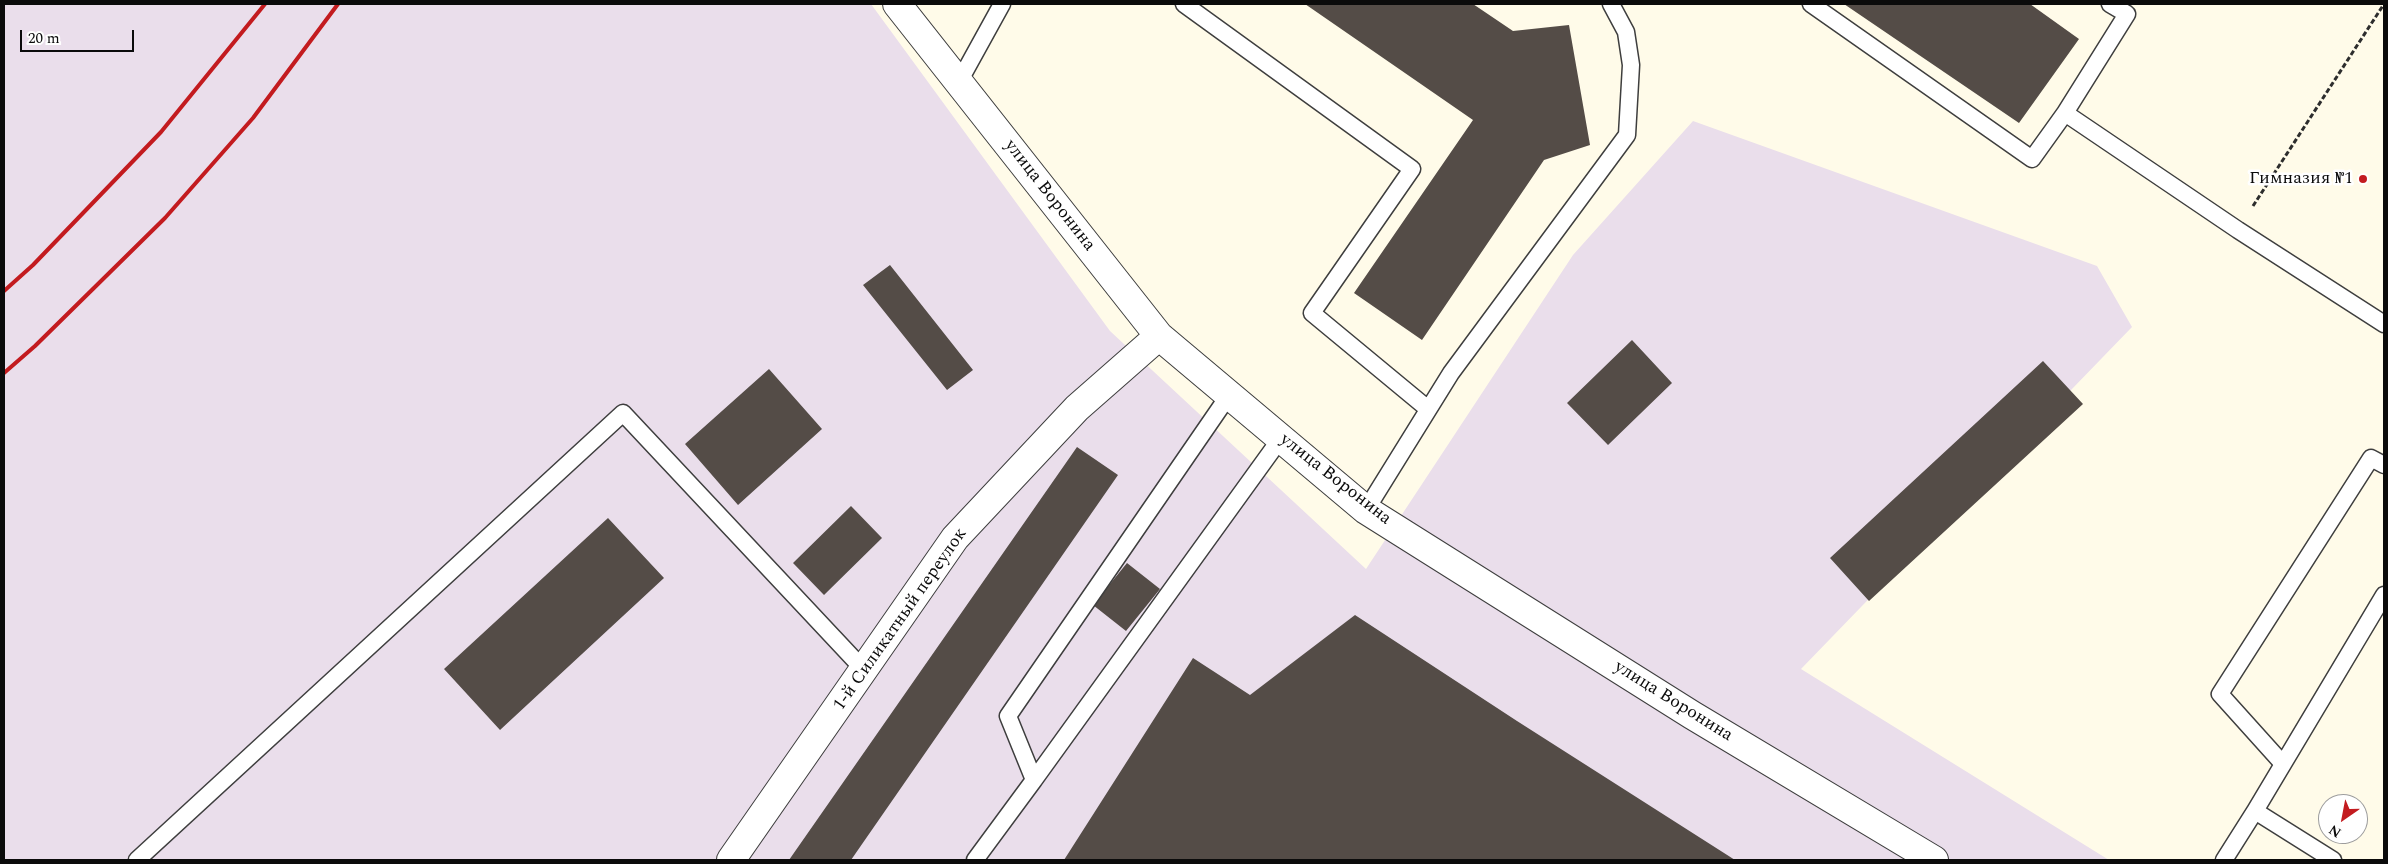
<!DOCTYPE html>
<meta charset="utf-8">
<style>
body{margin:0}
#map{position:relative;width:2388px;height:864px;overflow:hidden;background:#fffbe9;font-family:Spectral,serif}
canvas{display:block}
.frame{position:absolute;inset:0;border:5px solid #0b0b0b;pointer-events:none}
.north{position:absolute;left:2318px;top:794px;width:50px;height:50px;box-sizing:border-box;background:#fff;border:1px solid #9d9d9d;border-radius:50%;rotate:213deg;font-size:14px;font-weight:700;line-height:20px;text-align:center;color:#0b0b0b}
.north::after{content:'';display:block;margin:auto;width:18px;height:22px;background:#c31b1f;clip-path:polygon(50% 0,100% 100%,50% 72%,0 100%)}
.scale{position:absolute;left:20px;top:30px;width:114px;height:22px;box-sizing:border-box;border:2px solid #0b0b0b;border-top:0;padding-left:6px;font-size:15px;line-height:18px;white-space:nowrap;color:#0b0b0b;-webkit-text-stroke:4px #fff;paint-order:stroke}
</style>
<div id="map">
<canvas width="2388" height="864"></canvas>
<div class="frame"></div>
<div class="north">N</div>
<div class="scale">20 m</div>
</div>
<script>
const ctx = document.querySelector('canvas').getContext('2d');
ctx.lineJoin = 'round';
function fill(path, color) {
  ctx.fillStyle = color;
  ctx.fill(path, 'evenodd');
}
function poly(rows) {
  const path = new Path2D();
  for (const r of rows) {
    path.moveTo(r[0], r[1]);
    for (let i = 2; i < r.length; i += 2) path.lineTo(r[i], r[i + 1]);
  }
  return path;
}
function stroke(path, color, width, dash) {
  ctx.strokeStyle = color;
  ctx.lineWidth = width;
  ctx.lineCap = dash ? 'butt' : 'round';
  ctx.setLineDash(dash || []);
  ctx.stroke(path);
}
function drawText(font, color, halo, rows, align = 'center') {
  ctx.font = font + ' Spectral,serif';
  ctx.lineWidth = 5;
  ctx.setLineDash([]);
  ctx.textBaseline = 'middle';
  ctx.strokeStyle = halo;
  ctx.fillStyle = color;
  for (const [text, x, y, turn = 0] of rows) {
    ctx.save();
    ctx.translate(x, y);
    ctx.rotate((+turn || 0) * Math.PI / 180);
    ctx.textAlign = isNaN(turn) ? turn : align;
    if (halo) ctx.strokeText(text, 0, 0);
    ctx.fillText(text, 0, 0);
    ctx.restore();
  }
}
fill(poly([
 [4,4,871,4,1110,331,1366,569,1573,255,1693,121,2097,266,2132,327,1801,669,2109,860,4,860]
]), '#eadeeb');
fill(poly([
 [1305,4,1473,4,1513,31,1569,25,1590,145,1544,160,1422,340,1354,293,1473,120],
 [1844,4,2030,4,2079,39,2019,123],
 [890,265,973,370,947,390,863,285],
 [1632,340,1672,383,1608,445,1567,403],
 [2043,361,2083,404,1869,601,1830,558],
 [769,369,822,429,738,505,685,444],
 [1077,447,1118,475,851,860,789,860],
 [851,506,882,538,824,595,793,563],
 [608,518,664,578,500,730,444,669],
 [1127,563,1160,589,1126,631,1093,605],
 [1355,615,1517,721,1735,860,1064,860,1193,658,1250,695]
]), '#544c47');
const service = poly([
 [1184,4,1412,169,1312,313,1428,409],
 [1811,4,2032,159,2065,113,2238,230,2384,324],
 [959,82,1002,4],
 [2065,113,2127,14,2110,4],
 [1366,510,1451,373,1627,135,1631,65,1626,32,1611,4],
 [2283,764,2220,694,2371,458,2384,465],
 [1034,780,1281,438],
 [2255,811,2384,595],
 [137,860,623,413,865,671],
 [975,860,1034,780,1008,716,1229,395],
 [2224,860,2255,811,2333,860]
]);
const minor = poly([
 [897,4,1159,336,1366,510,1692,715,1934,860],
 [731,860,955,538,1077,408,1159,336]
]);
stroke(service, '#3e3e3e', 19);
stroke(minor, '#3e3e3e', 30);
stroke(poly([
 [2253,206,2384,4]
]), '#2d2d2d', 3, [5, 2.5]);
stroke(service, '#fff', 16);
stroke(minor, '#fff', 28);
stroke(poly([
 [4,291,33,265,161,132,265,4],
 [4,373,35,346,165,218,253,118,338,4]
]), '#c31b1f', 4);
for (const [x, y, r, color] of [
 [2363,179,5,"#c31b1f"]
]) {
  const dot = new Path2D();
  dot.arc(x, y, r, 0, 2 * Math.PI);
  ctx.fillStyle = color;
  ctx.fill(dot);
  stroke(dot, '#fff', 2);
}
drawText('18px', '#0b0b0b', '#fff', [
 ["Гимназия №1",2353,179]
], 'right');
drawText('18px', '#0b0b0b', '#fff', [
 ["улица Воронина",1049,196,52],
 ["улица Воронина",1335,480,38],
 ["1-й Силикатный переулок",901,620,-55],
 ["улица Воронина",1673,702,32]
]);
</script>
